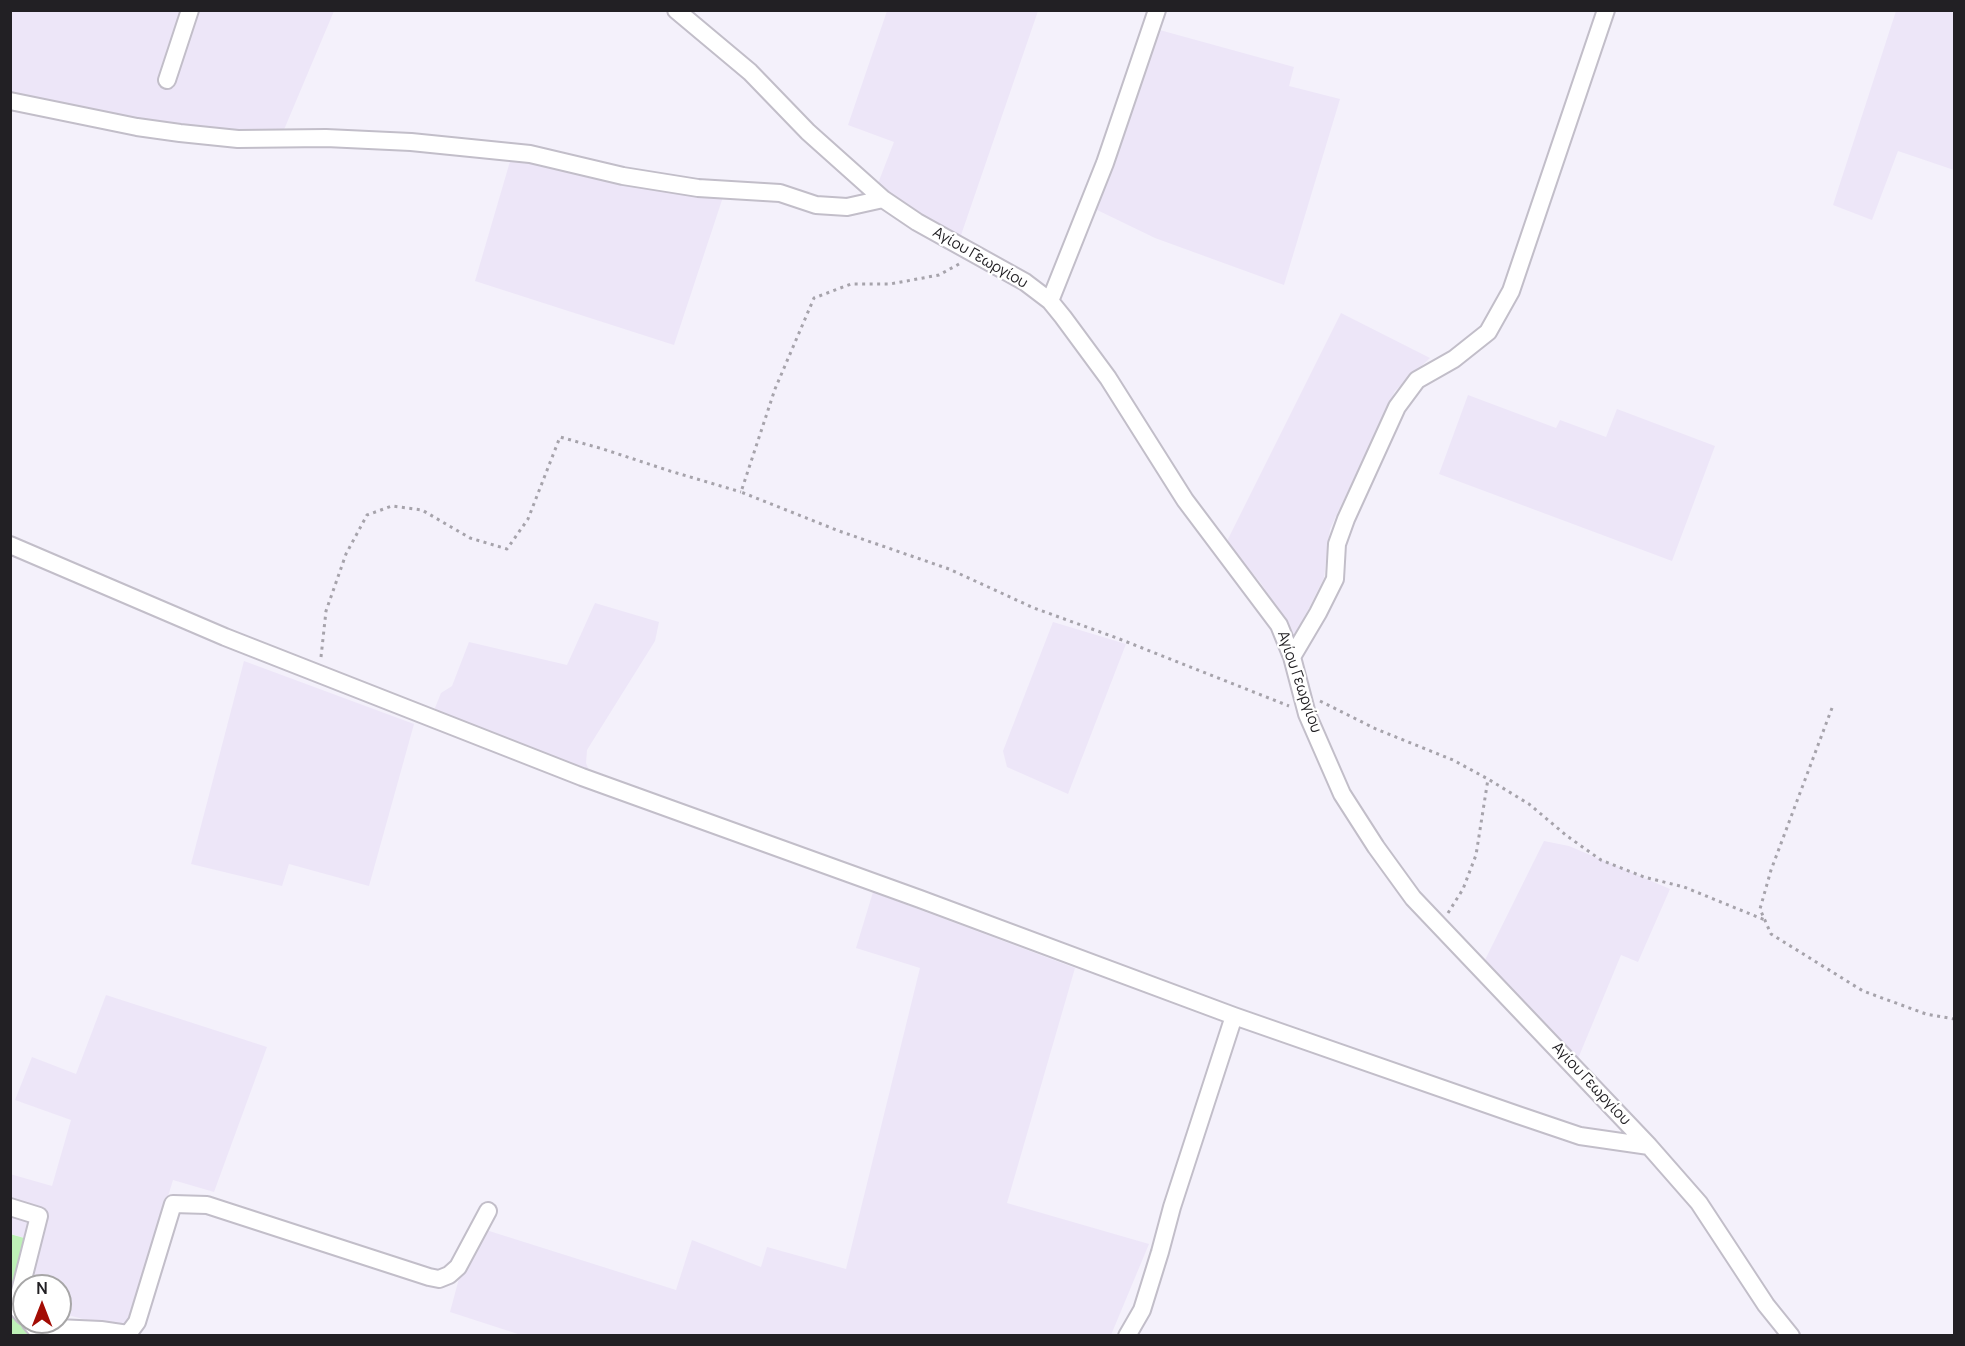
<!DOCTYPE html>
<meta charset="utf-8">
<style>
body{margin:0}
#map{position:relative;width:1965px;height:1346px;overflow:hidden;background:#f4f1fb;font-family:Manrope,sans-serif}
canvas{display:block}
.frame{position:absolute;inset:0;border:12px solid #222024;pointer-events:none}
.north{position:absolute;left:12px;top:1274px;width:60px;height:60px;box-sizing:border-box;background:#fff;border:2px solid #a7a6a7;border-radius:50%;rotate:0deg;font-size:16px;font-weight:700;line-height:24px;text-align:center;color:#222024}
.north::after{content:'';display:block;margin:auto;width:21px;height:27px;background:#a30c04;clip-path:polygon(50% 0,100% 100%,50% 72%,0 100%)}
</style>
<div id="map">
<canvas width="1965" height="1346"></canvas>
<div class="frame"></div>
<div class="north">N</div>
</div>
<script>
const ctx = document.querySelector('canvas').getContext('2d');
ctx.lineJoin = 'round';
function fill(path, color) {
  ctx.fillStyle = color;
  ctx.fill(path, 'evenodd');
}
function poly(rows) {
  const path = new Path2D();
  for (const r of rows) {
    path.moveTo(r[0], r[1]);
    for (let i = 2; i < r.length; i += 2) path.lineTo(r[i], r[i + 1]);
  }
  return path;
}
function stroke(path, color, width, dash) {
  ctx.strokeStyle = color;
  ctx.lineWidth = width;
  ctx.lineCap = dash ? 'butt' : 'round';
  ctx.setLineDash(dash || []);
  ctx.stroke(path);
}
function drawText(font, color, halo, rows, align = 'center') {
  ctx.font = font + ' Manrope,sans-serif';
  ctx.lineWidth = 4.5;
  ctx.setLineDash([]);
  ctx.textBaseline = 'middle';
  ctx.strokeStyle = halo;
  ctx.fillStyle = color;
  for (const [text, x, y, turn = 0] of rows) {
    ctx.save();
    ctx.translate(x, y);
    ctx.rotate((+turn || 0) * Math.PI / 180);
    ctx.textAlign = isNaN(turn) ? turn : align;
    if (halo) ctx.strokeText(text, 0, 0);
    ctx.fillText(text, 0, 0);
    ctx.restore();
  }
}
fill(poly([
 [1948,10,1954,13,1954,170,1898,151,1872,220,1833,205,1896,11],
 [11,11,334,11,283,132,231,131,154,125,11,94],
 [887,11,1038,11,959,241,877,186,894,142,848,125],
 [1156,29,1294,67,1289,86,1340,99,1284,285,1155,238,1093,208],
 [511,158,724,194,674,345,475,281],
 [1341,313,1430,358,1395,391,1330,529,1324,578,1295,636,1260,582,1226,543],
 [1468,395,1556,428,1560,420,1606,437,1617,409,1715,446,1672,561,1439,474],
 [595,603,659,622,655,641,587,750,586,763,590,773,433,713,441,693,452,686,469,642,567,665],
 [1053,622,1126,644,1068,794,1007,767,1003,751],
 [244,661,414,724,369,886,289,864,282,886,191,864],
 [1544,841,1569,846,1670,889,1638,962,1621,955,1577,1061,1483,964],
 [873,892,1075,968,1007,1203,1149,1244,1111,1335,524,1336,450,1312,461,1271,486,1230,676,1290,692,1240,761,1267,767,1247,846,1269,920,968,856,948],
 [106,995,267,1047,214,1192,173,1180,129,1325,117,1328,68,1315,60,1317,60,1286,28,1286,38,1242,11,1234,10,1174,52,1186,71,1120,15,1100,32,1057,76,1074]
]), '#ede6f8');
fill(poly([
 [10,1234,24,1238,11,1297,31,1335,11,1335]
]), '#bef1b7');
const minor = poly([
 [676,10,750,72,808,132,883,199,917,222,1025,282,1050,301,1063,317,1108,378,1185,500,1279,625,1292,657,1307,714,1342,794,1376,847,1413,898,1649,1146,1699,1203,1766,1305,1791,1336],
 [167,80,190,10],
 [10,101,137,127,180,133,238,139,326,138,411,142,530,154,623,176,698,188,780,193,816,205,847,207,883,199],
 [1050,301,1105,163,1157,10],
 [10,545,225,637,582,777,920,899,1234,1016,1518,1115,1580,1136,1649,1146],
 [1292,657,1318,613,1335,579,1337,544,1346,519,1397,407,1417,380,1454,359,1488,332,1511,291,1606,10],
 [10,1207,39,1216,16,1307,24,1316],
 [30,1322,42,1336],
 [54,1336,57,1328,101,1330,128,1334,137,1322,173,1204,207,1205,429,1277,439,1279,449,1275,458,1267,488,1211],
 [1127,1336,1142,1310,1160,1252,1172,1207,1234,1016]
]);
stroke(minor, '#c2bec9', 20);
stroke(poly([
 [959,264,939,275,890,284,851,284,814,298,775,389,741,492,839,531,949,569,1034,608,1117,638,1289,706],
 [321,657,326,611,346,554,367,515,392,506,422,510,470,538,507,549,528,519,560,437,603,449,670,471,741,492],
 [1320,701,1376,729,1453,760,1488,779,1529,804,1567,836,1601,860,1644,877,1684,887,1765,920],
 [1832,708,1771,870,1760,909,1771,934,1863,991,1926,1014,1954,1019],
 [1448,913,1463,889,1476,855,1488,779]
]), '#a6a3ab', 3, [3, 4.5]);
stroke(minor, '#fff', 16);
drawText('15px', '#222024', '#fff', [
 ["Αγίου Γεωργίου",980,258,30],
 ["Αγίου Γεωργίου",1299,682,71],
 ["Αγίου Γεωργίου",1591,1084,47]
]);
</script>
